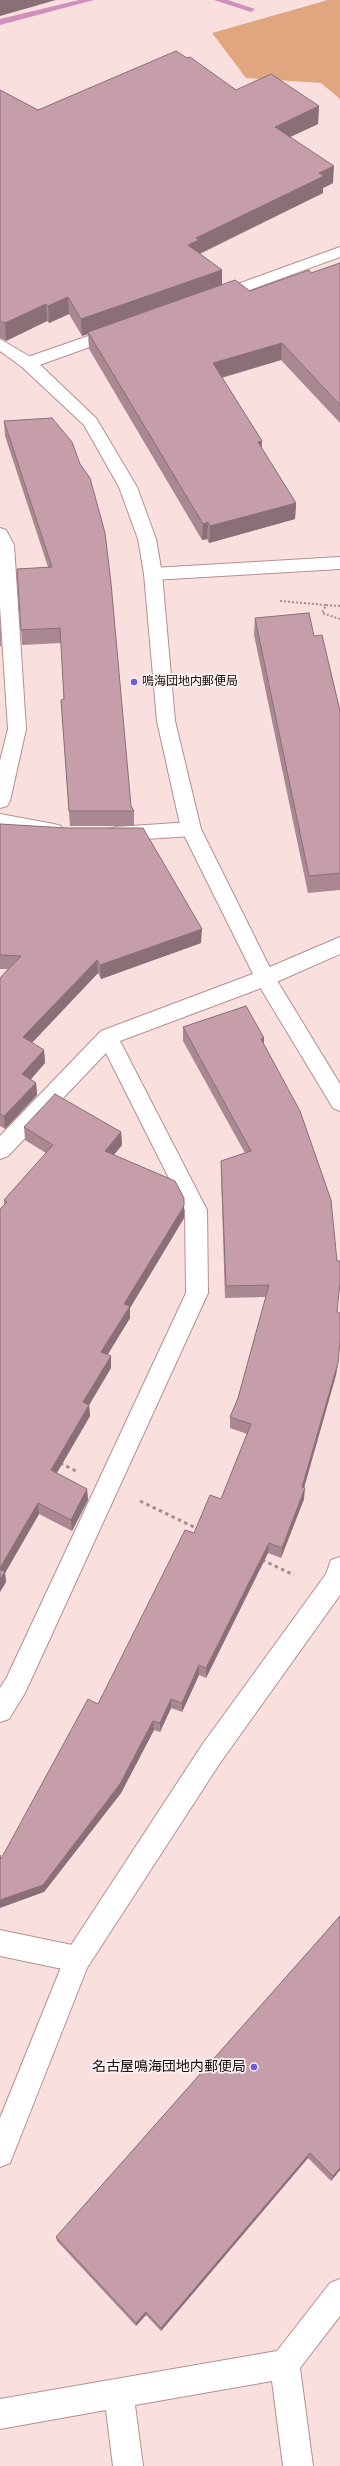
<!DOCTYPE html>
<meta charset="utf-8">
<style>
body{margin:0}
canvas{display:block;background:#fadfdf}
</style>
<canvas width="340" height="2466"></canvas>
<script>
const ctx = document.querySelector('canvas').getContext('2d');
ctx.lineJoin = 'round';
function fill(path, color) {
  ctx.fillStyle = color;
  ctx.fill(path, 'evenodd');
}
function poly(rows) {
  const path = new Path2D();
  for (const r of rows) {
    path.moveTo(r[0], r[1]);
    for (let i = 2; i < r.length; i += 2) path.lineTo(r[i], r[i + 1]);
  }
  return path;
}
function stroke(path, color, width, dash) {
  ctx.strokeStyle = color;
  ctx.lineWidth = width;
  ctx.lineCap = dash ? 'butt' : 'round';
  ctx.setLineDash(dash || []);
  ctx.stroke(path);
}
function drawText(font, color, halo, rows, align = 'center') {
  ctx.font = font + ' "DM Sans","Noto Sans JP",sans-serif';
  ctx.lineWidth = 3.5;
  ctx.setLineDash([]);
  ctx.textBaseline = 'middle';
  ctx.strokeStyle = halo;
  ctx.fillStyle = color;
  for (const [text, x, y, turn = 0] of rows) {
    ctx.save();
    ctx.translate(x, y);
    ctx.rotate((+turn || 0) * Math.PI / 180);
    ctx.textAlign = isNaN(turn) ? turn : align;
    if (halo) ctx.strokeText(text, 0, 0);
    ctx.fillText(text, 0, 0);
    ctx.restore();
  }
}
fill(poly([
 [328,0,340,0,340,99,321,83,246,78,212,33]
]), '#dfa680');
fill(poly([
 [79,0,94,0,0,25,0,19,79,0],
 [214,0,228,0,255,9,251,12,214,0]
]), '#cf91bb');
const street = poly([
 [340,247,340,257,222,300,216,302,208,297,210,294,340,247],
 [117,326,123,327,125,331,123,335,34,367,28,368,22,367,20,363,22,359,117,326],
 [0,528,6,530,14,545,26,729,10,801,7,806,0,808,0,761,8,729,0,606,0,528],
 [340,557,340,569,153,580,147,578,144,574,147,570,153,568,340,557],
 [0,814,54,824,61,826,64,831,61,836,54,838,0,828,0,814],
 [191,822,198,824,201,829,198,834,191,836,116,841,109,839,106,834,109,829,116,827,191,822],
 [340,937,340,954,272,984,120,1041,207,1210,208,1293,25,1693,9,1719,0,1722,0,1688,7,1677,186,1293,185,1210,106,1053,8,1156,0,1159,0,1136,101,1031,258,972,340,937],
 [0,1930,77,1946,86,1950,90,1959,86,1968,77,1972,0,1956,0,1930],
 [340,2279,340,2316,300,2368,313,2466,283,2466,272,2381,135,2405,143,2466,113,2466,106,2410,0,2429,0,2399,277,2351,330,2283,340,2279]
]);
const secondary = poly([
 [0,339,34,359,96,418,137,487,156,539,162,574,175,721,201,829,273,974,340,1084,340,1111,333,1108,258,984,181,829,157,721,144,574,138,539,119,487,84,425,22,367,0,351,0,339],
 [340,1557,340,1595,220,1763,87,1968,10,2163,0,2167,0,2118,68,1950,202,1745,326,1574,331,1560,340,1557]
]);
stroke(street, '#b78f8f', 2);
stroke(secondary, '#b78f8f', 2);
stroke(poly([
 [280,601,326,605],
 [340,606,326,605,322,613,340,619]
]), '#a48e8e', 2, [2, 2]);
stroke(poly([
 [60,1463,76,1471],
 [140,1501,198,1529],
 [262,1560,294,1575]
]), '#a48e8e', 3, [3.5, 3.5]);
fill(street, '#fff');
fill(secondary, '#fff');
fill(poly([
 [187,58,236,90,319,106,318,124,290,137,333,183,323,188,323,193,200,254,222,270,222,284,250,291,311,273,340,263,340,423,281,360,222,378,262,441,261,447,296,503,295,519,209,543,207,539,202,540,89,349,88,334,82,336,69,314,49,323,47,321,6,341,0,338,0,90,38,110],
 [4,421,131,806,134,811,134,826,70,826,61,700,64,699,61,643,22,645,17,569,48,567,5,436],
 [255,618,314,636,340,711,340,890,308,893,254,635],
 [0,620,1,646,0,647],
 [0,824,201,943,101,979,98,973,32,1043,44,1050,45,1063,31,1079,36,1083,37,1095,5,1129,0,1126,0,978,8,969,0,969],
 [183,1027,264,1038,264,1045,337,1312,338,1363,336,1375,304,1488,304,1499,281,1558,268,1553,206,1678,199,1675,182,1712,171,1708,160,1732,154,1730,121,1793,44,1892,1,1859,98,1704,194,1533,221,1499,247,1434,230,1428,230,1417,238,1398,266,1297,225,1298,221,1174,221,1161,245,1153,183,1041],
 [24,1127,121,1132,122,1145,114,1155,184,1218,130,1308,130,1318,107,1355,111,1356,111,1368,89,1405,90,1416,57,1473,87,1489,88,1500,72,1531,39,1514,5,1573,6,1582,0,1592,4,1200,46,1153,25,1140],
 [340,1916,340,2170,331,2181,308,2158,161,2331,146,2315,136,2326,57,2241,56,2237]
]), '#a98892');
fill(poly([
 [0,0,56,0,0,16],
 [319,106,318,124,275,144,275,127],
 [334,166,333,183,323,188,323,193,198,254,188,245,196,238,319,173],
 [222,270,222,287,88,332,88,334,82,336,81,319],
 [68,297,69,314,49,323,48,306],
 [46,304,47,321,6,341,5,323],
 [282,343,281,360,212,380,213,363],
 [262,441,261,458,258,442],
 [296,503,295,519,209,543,210,526],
 [208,522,207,539,202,540,203,524],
 [0,620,1,646,0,634],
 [202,929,201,943,101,979,100,965],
 [97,960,98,973,24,1051,23,1037],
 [264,1038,263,1052,261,1039],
 [44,1050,45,1063,24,1087,22,1074],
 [36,1083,37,1095,5,1129,4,1116],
 [121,1132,122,1145,106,1164,105,1151],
 [184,1206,184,1218,130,1308,130,1318,102,1364,101,1352,124,1304],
 [111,1356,111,1368,89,1405,90,1416,52,1481,51,1470,83,1402],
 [338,1363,336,1375,301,1498,302,1487],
 [305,1488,304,1499,281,1558,282,1548],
 [87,1489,88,1500,72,1531,71,1520],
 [38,1503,39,1514,5,1573,6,1582,0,1592,0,1568],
 [269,1543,268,1553,206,1678,206,1668],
 [199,1665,199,1675,182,1712,182,1703],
 [171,1699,171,1708,160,1732,160,1723],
 [153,1721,154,1730,121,1793,44,1892,0,1908,0,1900],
 [310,2153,308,2158,161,2331,161,2328],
 [340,2168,340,2170,331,2181,333,2176],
 [146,2312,146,2315,136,2326,136,2323]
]), '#8a6f77');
const building = poly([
 [176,51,187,58,190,57,236,90,271,74,319,106,275,127,334,166,319,173,324,176,196,238,199,240,188,245,222,270,81,319,68,297,48,306,46,304,5,323,0,321,0,90,38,110,176,51],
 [340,263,340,405,282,343,213,363,262,441,258,442,296,503,210,526,208,522,203,524,88,332,235,280,250,291,309,270,311,273,340,263],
 [52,418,72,442,80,464,90,478,105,533,111,583,131,806,134,811,69,811,61,700,64,699,60,628,21,630,17,569,52,567,4,421,52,418],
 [309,613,314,636,322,635,340,711,340,873,309,876,255,618,309,613],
 [0,824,67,828,143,828,202,929,100,965,97,960,23,1037,44,1050,22,1074,36,1083,4,1116,0,1114,0,978,21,956,0,955,0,824],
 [246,1006,264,1038,261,1039,300,1111,331,1200,337,1261,340,1261,340,1282,337,1312,340,1313,340,1341,338,1363,302,1487,305,1488,282,1548,269,1543,206,1668,199,1665,182,1703,171,1699,160,1723,153,1721,120,1784,43,1885,0,1900,0,1855,1,1859,88,1699,98,1704,185,1530,194,1533,210,1495,221,1499,251,1424,230,1417,238,1398,269,1285,226,1286,221,1161,251,1151,183,1027,246,1006],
 [55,1094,121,1132,105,1151,175,1181,184,1198,184,1206,124,1304,130,1306,101,1352,111,1356,83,1402,89,1405,51,1470,87,1489,71,1520,38,1503,0,1568,0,1209,7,1202,4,1200,53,1145,24,1127,55,1094],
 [0,1569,5,1572,0,1579,0,1569],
 [340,1916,340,2168,333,2176,310,2153,161,2328,146,2312,136,2323,56,2237,340,1916]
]);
fill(building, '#c59eaa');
stroke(building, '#8a6f77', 1);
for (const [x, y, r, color] of [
 [134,682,4,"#6860d9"],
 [254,2067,4,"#6860d9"]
]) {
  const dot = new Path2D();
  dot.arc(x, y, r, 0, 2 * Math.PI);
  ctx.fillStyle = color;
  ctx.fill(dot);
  stroke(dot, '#faf1f1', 1.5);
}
drawText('12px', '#1c0e0f', '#faf1f1', [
 ["鳴海団地内郵便局",142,682]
], 'left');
drawText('14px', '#1c0e0f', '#faf1f1', [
 ["名古屋鳴海団地内郵便局",246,2067]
], 'right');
</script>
